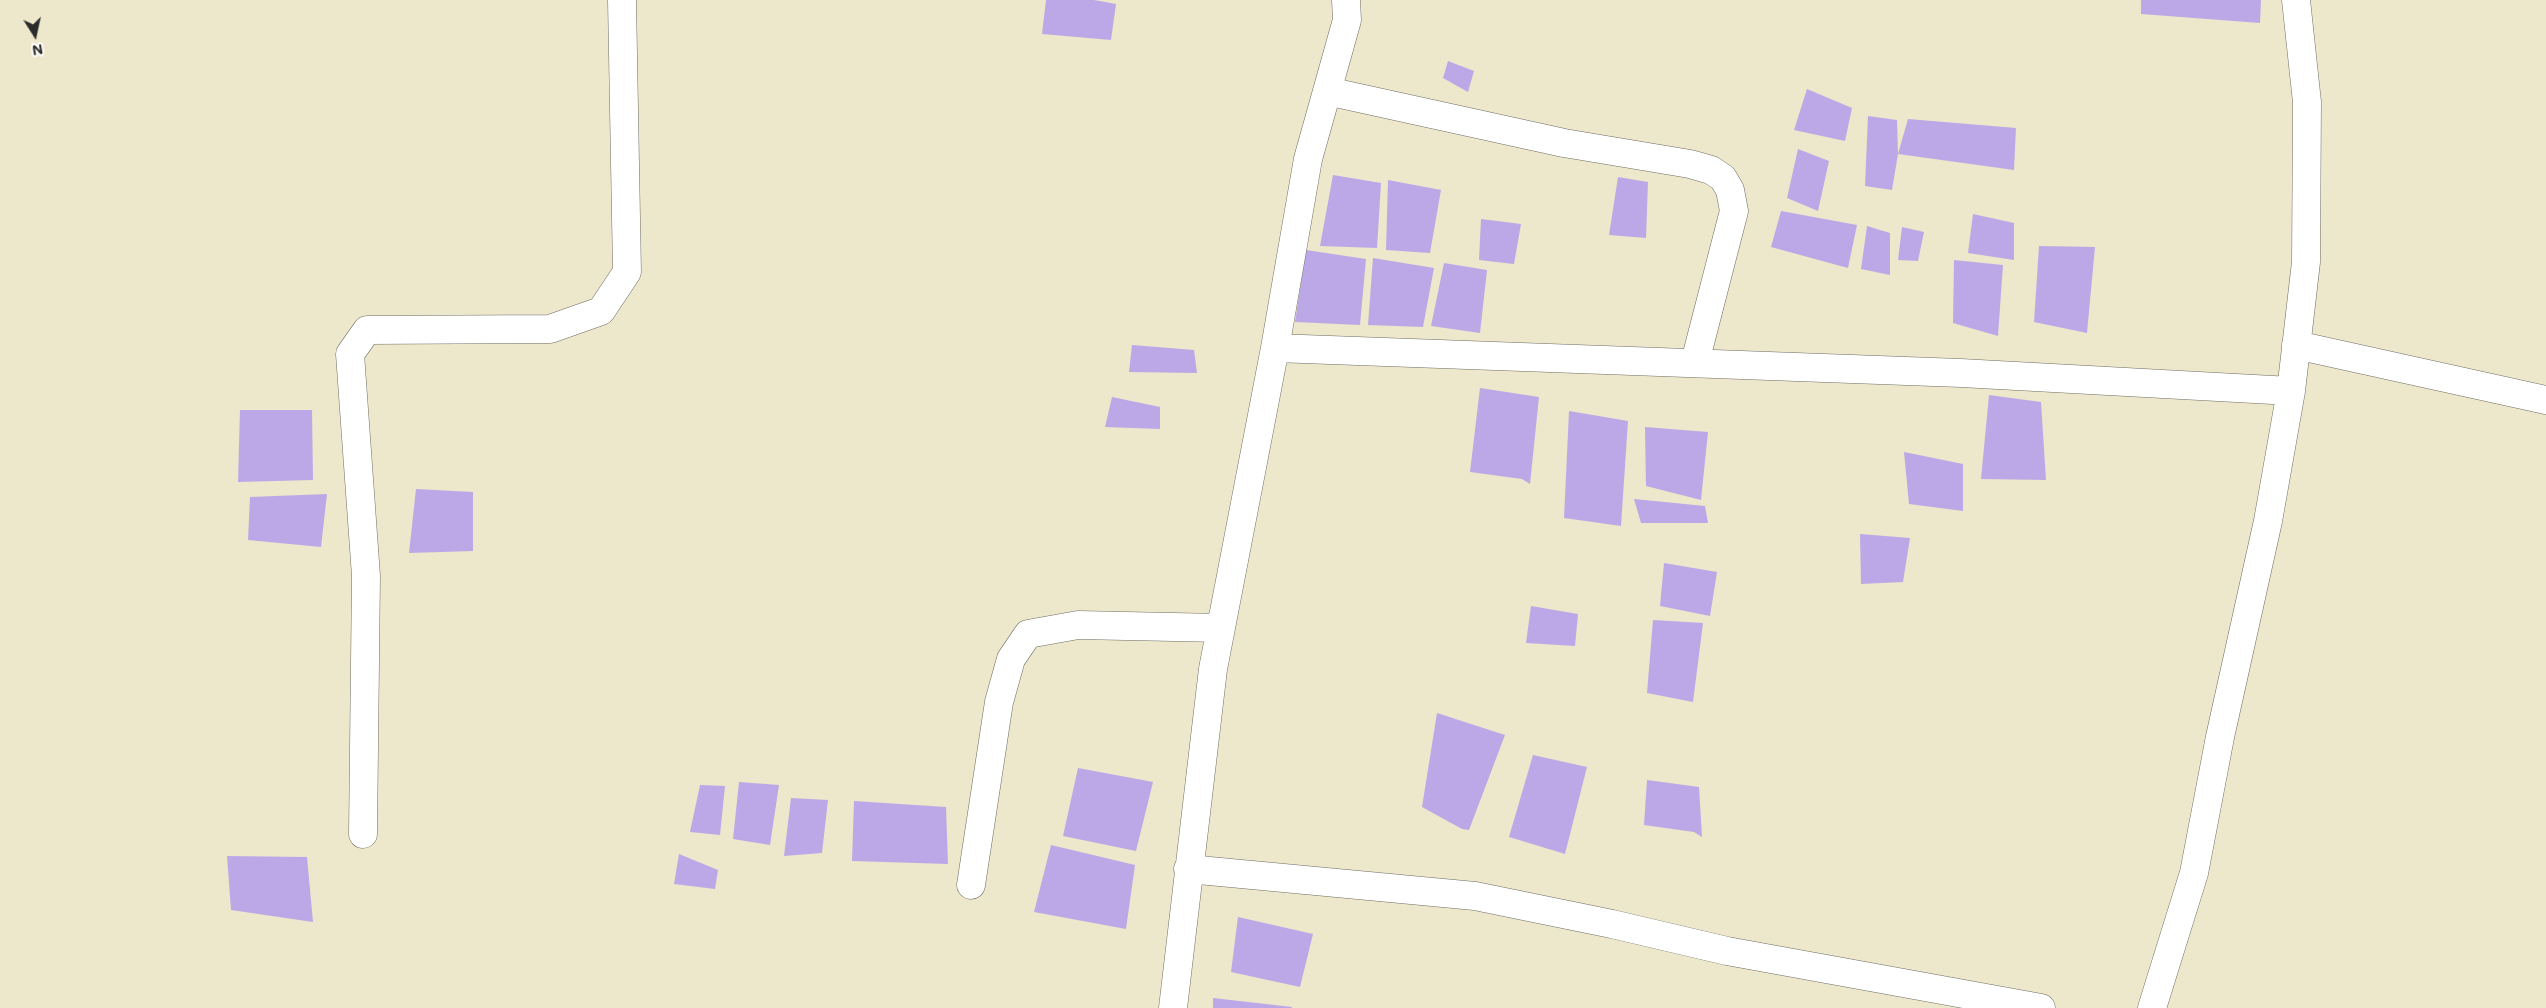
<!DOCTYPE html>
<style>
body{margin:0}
#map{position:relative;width:2546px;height:1008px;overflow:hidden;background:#ede7cb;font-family:Mali,sans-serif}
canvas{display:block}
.north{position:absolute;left:10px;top:10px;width:50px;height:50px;-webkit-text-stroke:4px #fdfcf7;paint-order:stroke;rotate:170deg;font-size:14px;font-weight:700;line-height:20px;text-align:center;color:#2b2b2b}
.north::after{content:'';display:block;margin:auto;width:18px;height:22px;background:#2b2b2b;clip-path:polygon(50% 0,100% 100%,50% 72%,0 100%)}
</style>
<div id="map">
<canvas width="2546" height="1008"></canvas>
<div class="north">N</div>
</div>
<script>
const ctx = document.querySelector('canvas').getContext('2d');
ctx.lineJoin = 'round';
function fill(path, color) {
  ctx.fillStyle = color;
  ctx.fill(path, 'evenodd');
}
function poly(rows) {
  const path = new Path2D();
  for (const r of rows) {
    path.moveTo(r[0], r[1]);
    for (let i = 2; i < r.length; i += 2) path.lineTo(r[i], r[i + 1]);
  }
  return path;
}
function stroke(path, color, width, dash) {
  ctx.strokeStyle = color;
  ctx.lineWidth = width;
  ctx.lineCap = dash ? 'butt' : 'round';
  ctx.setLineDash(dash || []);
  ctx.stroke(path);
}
fill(poly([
 [1046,0,1094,0,1116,4,1111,40,1042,34],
 [2141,0,2261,0,2260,23,2141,14],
 [1448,61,1474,71,1468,92,1443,78],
 [1807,89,1852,108,1845,141,1794,130],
 [1868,116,1897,120,1898,154,1892,190,1865,186],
 [1908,119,2016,128,2014,170,1898,154],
 [1798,149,1829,161,1818,211,1787,198],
 [1333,175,1381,183,1377,248,1320,246],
 [1618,177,1648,182,1646,238,1609,235],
 [1388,180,1441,190,1430,253,1386,250],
 [1781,211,1857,225,1848,268,1771,247],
 [1973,214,2014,223,2014,260,1968,253],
 [1481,219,1521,224,1514,264,1479,260],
 [1867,226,1890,233,1890,275,1861,269],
 [1902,227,1924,232,1918,261,1898,260],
 [2039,246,2095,247,2087,333,2034,322],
 [1306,250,1366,259,1360,325,1295,322],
 [1373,258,1434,268,1423,327,1368,325],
 [1954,260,2003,265,1998,336,1953,323],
 [1444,263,1487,270,1480,333,1431,326],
 [1132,345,1194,350,1197,373,1129,372],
 [1480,388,1539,397,1530,484,1522,479,1470,472],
 [1989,395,2041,402,2046,480,1981,479],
 [1112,397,1160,407,1160,429,1105,427],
 [240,410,312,410,313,480,238,482],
 [1569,411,1628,421,1621,526,1564,518],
 [1645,427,1708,432,1701,500,1646,486],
 [1904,452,1963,464,1963,511,1909,504],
 [416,489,473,492,473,551,409,553],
 [327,494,321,547,248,540,250,497],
 [1634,499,1705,506,1708,523,1641,523],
 [1860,534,1910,538,1903,582,1861,584],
 [1664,563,1717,572,1710,616,1660,606],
 [1531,606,1578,614,1575,646,1526,643],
 [1653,620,1703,623,1693,702,1647,693],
 [1437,713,1505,735,1469,830,1462,829,1422,807],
 [1533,755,1587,767,1565,854,1509,837],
 [1078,768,1153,782,1136,851,1063,836],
 [1647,780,1699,787,1702,837,1694,832,1644,825],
 [739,782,779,785,770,845,733,839],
 [700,785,725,786,720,835,690,832],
 [791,798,828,800,822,853,784,856],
 [854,801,946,807,948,864,852,861],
 [1051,845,1135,865,1126,929,1034,912],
 [679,854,718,870,715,889,674,884],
 [227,856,307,857,313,922,231,910],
 [1238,917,1313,934,1300,987,1231,972],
 [1213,998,1292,1007,1292,1008,1213,1008]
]), '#bda8e7');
const minor = poly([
 [1327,91,1564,143,1690,164,1711,170,1723,178,1730,190,1734,211,1695,362],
 [2296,345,2546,400],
 [1275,348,1961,373,2291,391],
 [363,834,366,576,350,354,367,330,550,329,601,311,627,272,622,0],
 [1188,869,1475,896,1612,924,1727,951,2041,1008],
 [971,885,999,702,1011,659,1028,634,1078,625,1221,628],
 [1173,1008,1213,669,1275,348,1308,159,1347,20,1346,0],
 [2152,1008,2194,873,2220,737,2268,521,2291,391,2306,262,2307,102,2296,0]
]);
stroke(minor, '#6f6d63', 29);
stroke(minor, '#fff', 28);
</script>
